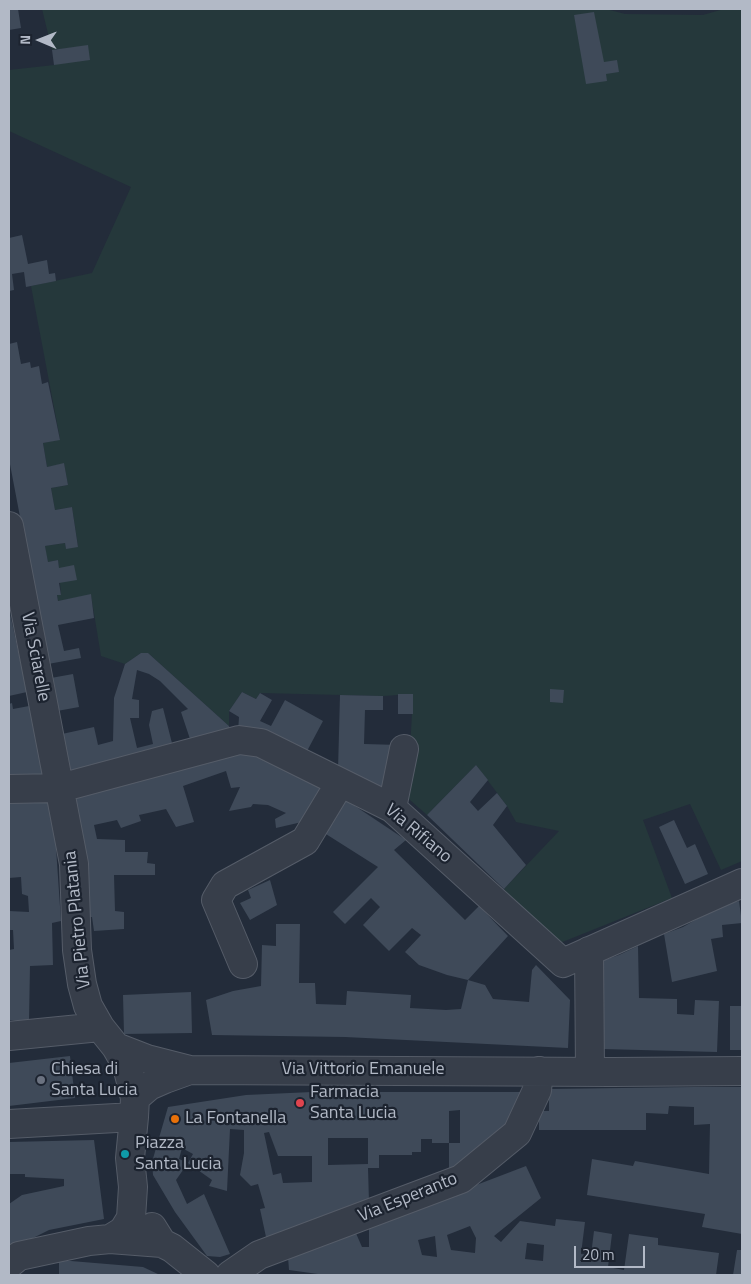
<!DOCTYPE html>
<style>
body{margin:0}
#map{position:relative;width:751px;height:1284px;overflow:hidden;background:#232c3a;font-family:"Titillium Web",sans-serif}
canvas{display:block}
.frame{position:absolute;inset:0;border:10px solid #b2b9c6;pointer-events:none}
.north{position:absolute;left:15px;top:15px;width:50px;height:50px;-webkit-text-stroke:4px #1c232f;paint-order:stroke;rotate:271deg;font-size:14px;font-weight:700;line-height:20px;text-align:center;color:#b2b9c6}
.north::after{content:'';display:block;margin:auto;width:18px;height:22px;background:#b2b9c6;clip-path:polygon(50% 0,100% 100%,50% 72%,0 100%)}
.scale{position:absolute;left:574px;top:1246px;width:71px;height:22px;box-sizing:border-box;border:2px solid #b2b9c6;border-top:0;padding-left:6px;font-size:15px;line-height:18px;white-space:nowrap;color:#b2b9c6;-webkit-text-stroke:4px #1c232f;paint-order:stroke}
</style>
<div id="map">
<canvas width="751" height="1284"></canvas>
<div class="frame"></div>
<div class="north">N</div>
<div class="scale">20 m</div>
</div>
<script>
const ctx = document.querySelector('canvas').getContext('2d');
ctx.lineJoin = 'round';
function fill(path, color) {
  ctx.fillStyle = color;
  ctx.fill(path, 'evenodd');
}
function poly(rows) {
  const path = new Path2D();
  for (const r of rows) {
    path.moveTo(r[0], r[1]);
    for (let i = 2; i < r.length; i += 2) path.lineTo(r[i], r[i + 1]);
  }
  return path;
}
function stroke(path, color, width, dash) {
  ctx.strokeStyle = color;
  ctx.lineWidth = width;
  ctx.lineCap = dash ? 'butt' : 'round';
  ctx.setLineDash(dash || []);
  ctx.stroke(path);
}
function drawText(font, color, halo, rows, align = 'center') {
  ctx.font = font + ' "Titillium Web",sans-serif';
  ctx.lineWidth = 4.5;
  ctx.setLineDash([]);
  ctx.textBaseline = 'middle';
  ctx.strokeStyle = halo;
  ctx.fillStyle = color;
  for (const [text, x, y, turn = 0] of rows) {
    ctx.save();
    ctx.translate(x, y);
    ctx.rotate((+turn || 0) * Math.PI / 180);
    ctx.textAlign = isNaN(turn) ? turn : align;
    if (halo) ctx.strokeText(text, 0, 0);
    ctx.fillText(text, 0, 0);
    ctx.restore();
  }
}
fill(poly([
 [42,9,606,9,625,14,703,15,724,9,742,9,742,861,721,870,690,804,643,820,672,898,555,945,504,889,559,831,516,822,507,806,476,765,427,815,402,793,410,750,413,694,383,696,260,693,256,699,242,692,229,711,229,726,148,653,141,653,125,664,101,656,91,595,58,601,57,595,61,594,58,560,48,562,46,553,45,546,65,543,66,548,78,546,72,507,55,510,51,488,68,485,64,464,47,467,43,443,60,439,31,286,92,273,131,187,9,131,9,70,54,65,88,46,52,50]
]), '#25383b');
fill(poly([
 [9,9,18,9,21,28,9,30],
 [594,12,604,62,617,60,619,72,606,74,607,81,586,84,574,15],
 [88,45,90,60,54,65,52,50],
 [22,235,28,264,47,260,49,274,55,273,56,281,26,287,24,272,12,274,14,290,9,291,9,238],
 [17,342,21,364,30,362,31,368,39,366,42,384,48,382,60,440,43,443,47,467,64,463,68,485,51,488,55,510,72,507,78,547,66,549,65,543,45,546,48,562,58,560,59,568,74,565,77,580,59,583,61,595,57,595,58,601,91,594,94,618,58,625,64,651,79,648,81,658,48,664,9,459,9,344],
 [9,609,27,692,9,696],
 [141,653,148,653,229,726,232,733,191,742,181,712,188,709,160,681,149,674,137,670,132,699,139,700,139,718,130,718,137,748,153,744,149,725,152,711,163,708,173,747,69,775,62,734,94,727,98,745,113,741,114,698,125,664],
 [73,674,79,707,57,711,51,678],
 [550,689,564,690,563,703,550,702],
 [242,692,256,699,260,693,272,700,260,721,271,726,285,700,323,721,306,753,238,732,239,717,229,711],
 [398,694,413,694,413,714,398,714],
 [340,695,383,696,383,710,365,710,364,744,399,745,388,793,338,770],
 [12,703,13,709,29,706,46,781,9,781,9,704],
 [236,749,255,753,324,785,302,822,276,828,275,819,286,813,268,805,253,804,251,807,229,811,240,787,231,788,226,771,183,786,194,822,176,827,166,809,139,815,141,821,121,828,117,820,94,825,97,839,125,840,125,852,148,852,147,863,155,864,155,875,114,875,115,911,124,912,124,929,94,931,92,917,86,917,73,797],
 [476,765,488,780,470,802,478,811,497,793,507,806,493,825,526,865,504,889,427,815],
 [340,796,406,840,394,850,465,920,479,906,508,936,468,980,485,985,493,999,529,1002,532,970,536,965,570,1000,568,1048,345,1037,212,1035,206,1000,233,991,261,986,262,945,276,946,276,924,300,924,299,983,315,983,316,1004,346,1005,347,991,411,995,410,1008,446,1010,461,1009,468,980,447,975,419,965,405,952,421,935,412,928,389,951,363,925,380,907,371,898,345,924,333,912,378,867,318,829],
 [9,799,49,801,55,833,61,921,52,923,53,965,30,966,29,1021,9,1020,9,950,14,949,13,930,9,930,9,911,29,912,28,896,22,894,21,877,9,878],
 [674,820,687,848,695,844,708,874,685,884,659,827],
 [270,880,277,905,250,920,240,903,251,898,248,890],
 [739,901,742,923,722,925,723,937,711,939,717,971,672,982,664,934,683,927,720,906],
 [638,946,639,998,677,999,677,1014,694,1015,695,1000,719,1001,717,1052,602,1049,602,961,619,955],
 [191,992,192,1033,124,1034,123,995],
 [730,1006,742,1006,742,1050,730,1050],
 [70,1056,75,1098,9,1106,9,1063],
 [693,1087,742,1087,742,1234,702,1227,705,1214,587,1195,592,1159,633,1166,635,1161,709,1174,710,1124,694,1125,694,1107,669,1106,668,1114,646,1113,646,1130,539,1130,539,1111,549,1111,549,1089],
 [312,1092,525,1092,517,1111,506,1124,470,1156,449,1170,449,1143,432,1143,432,1139,421,1139,421,1152,412,1152,412,1155,379,1155,379,1168,368,1168,369,1202,294,1231,266,1237,260,1209,265,1208,258,1184,251,1186,240,1175,244,1153,244,1130,230,1129,227,1191,209,1186,212,1180,188,1163,176,1180,187,1204,204,1194,230,1254,220,1257,207,1256,175,1212,153,1175,152,1162,168,1107,246,1095],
 [460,1110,460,1143,449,1143,449,1111],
 [269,1132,278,1156,312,1156,312,1182,283,1183,281,1173,273,1175,264,1133],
 [328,1138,368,1138,368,1164,328,1165],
 [182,1148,193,1154,188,1163,179,1159],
 [94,1140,104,1219,49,1230,9,1250,9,1204,22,1195,64,1186,64,1179,25,1177,25,1174,9,1174,9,1142],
 [526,1166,541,1198,494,1236,501,1242,520,1221,555,1226,556,1219,585,1222,581,1254,591,1255,594,1231,612,1234,608,1267,624,1270,629,1234,658,1238,658,1245,719,1253,716,1275,325,1275,289,1270,288,1257,355,1231,362,1247,369,1247,369,1226],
 [470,1226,476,1238,475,1253,451,1250,447,1235],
 [435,1236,437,1257,422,1255,418,1240],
 [527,1243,544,1245,543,1261,525,1259],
 [737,1250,742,1250,742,1275,733,1275],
 [59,1260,143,1267,160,1275,59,1275]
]), '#3f4a59');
const street = poly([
 [9,526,74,864,77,950,82,984,88,1006,100,1027,116,1047,127,1066,135,1098,134,1117,9,1124],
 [9,789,60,788,239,740,261,743,392,808,563,963,742,883],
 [392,808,404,749],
 [589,951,590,1072],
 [243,964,216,900,225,885,305,841,340,783],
 [9,1036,100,1027],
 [116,1047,147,1059,190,1070],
 [135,1098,149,1086,165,1079,190,1070,612,1072,742,1071],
 [152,1227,162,1243,172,1248,206,1275],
 [110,1239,123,1231,131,1218,133,1187,130,1158,134,1117],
 [9,1264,19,1256,89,1241,110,1239,162,1243],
 [230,1275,259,1255,461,1179,517,1133,537,1090,539,1071]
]);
stroke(street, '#555c68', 30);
stroke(street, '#373e4a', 28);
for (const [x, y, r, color] of [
 [41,1080,5,"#6b7280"],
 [300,1103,5,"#e0444e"],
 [175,1119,5,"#e8710a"],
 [125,1154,5,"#0f9aa8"]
]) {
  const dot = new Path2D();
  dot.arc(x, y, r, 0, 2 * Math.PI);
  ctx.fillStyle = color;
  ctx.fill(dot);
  stroke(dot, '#1c232f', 2);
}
drawText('18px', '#b2b9c6', '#1c232f', [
 ["Via Sciarelle",35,657,79],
 ["Via Rifiano",418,834,40],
 ["Via Pietro Platania",78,920,-96],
 ["Via Vittorio Emanuele",363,1070],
 ["Via Esperanto",408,1198,-22]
]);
drawText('18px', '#b2b9c6', '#1c232f', [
 ["Chiesa di",51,1070],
 ["Santa Lucia",51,1091],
 ["Farmacia",310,1093],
 ["Santa Lucia",310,1114],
 ["La Fontanella",185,1119],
 ["Piazza",135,1144],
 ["Santa Lucia",135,1165]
], 'left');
</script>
